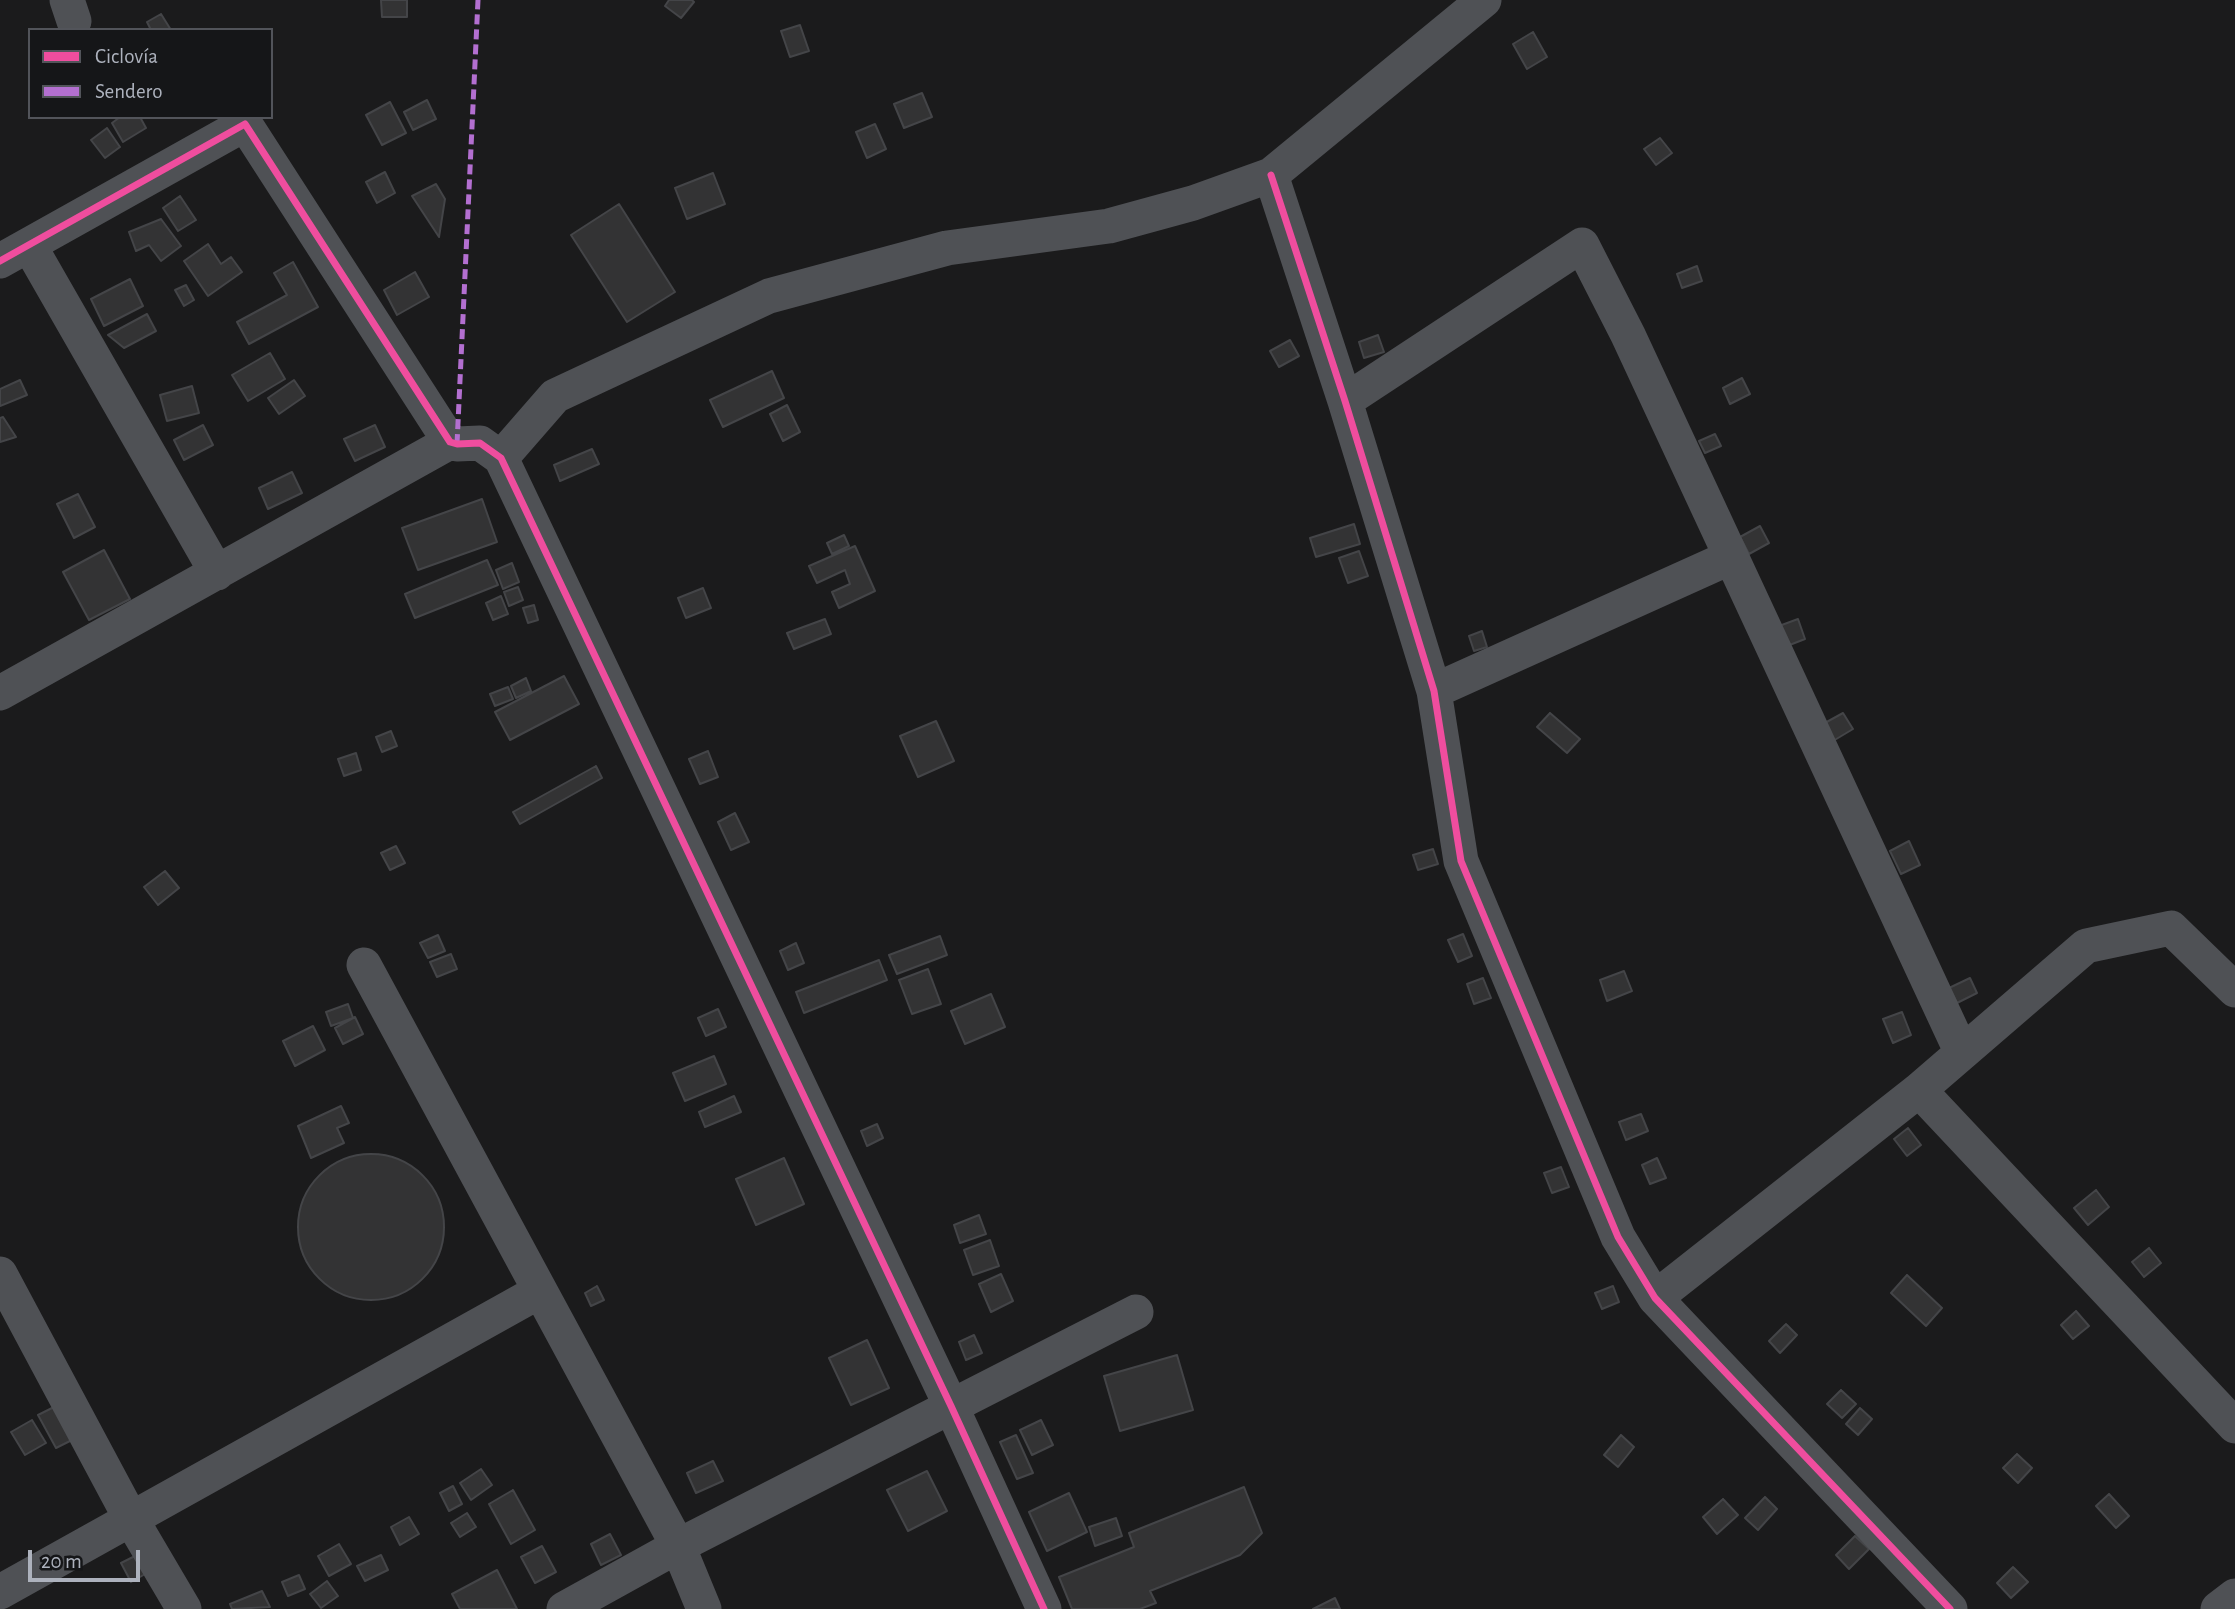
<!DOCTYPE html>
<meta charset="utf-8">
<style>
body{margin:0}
#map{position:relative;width:2235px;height:1609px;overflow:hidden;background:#1b1b1c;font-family:"Alegreya Sans",sans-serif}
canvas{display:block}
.legend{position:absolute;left:28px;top:28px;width:245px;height:91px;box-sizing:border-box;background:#151618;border:2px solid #52545a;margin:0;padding:9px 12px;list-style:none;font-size:21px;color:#adb2bd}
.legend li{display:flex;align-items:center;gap:14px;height:35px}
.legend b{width:35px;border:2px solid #52545a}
.scale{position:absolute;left:28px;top:1550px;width:112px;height:32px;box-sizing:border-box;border:4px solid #adb2bd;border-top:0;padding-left:9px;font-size:21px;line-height:24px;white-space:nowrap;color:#adb2bd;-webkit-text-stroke:5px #151618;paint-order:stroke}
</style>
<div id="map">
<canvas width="2235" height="1609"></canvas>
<ul class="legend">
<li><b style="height:9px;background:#ef4d9e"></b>Ciclovía</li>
<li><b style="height:9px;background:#b36fd0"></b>Sendero</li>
</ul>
<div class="scale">20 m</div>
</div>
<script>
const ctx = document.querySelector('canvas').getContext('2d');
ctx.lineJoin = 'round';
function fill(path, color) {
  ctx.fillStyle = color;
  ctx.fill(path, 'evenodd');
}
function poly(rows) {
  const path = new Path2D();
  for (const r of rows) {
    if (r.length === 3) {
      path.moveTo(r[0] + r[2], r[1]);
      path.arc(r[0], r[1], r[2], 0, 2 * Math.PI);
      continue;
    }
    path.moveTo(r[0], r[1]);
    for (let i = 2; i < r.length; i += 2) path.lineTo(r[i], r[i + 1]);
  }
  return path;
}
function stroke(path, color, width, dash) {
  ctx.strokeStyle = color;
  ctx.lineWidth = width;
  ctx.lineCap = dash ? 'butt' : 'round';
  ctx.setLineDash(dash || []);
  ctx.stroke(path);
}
const building = poly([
 [381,0,407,0,407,17,382,17,381,0],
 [669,0,692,0,694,2,681,18,665,6,669,0],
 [161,14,171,30,151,30,147,22,161,14],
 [800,25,809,51,790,57,781,31,800,25],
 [1533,32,1547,57,1527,69,1513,44,1533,32],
 [922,93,932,117,904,128,894,104,922,93],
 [427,100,436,119,413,130,404,112,427,100],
 [390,102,406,133,382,145,366,115,390,102],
 [120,117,140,117,146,128,123,142,112,123,120,117],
 [875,124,886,149,867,158,856,132,875,124],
 [107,128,120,147,105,158,91,140,107,128],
 [1660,138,1672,153,1656,165,1644,149,1660,138],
 [385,172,395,193,377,203,366,182,385,172],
 [713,173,725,204,687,219,675,188,713,173],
 [436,184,445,199,439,237,412,196,436,184],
 [180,196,196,220,178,231,163,208,180,196],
 [619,204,675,292,627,322,571,235,619,204],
 [161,219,181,246,161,261,149,245,136,251,129,232,161,219],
 [208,244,221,264,231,257,242,272,208,296,184,261,208,244],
 [293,262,318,307,249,344,237,322,287,295,274,273,293,262],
 [1697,266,1702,281,1682,288,1677,274,1697,266],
 [415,272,429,297,397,315,384,290,415,272],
 [130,279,143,306,104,326,91,299,130,279],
 [186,285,194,300,184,306,175,290,186,285],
 [147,314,156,331,124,348,108,335,147,314],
 [1378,335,1384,352,1364,358,1359,342,1378,335],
 [1290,340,1299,356,1279,367,1270,351,1290,340],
 [270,353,285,379,248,401,232,375,270,353],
 [772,371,784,398,723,427,710,400,772,371],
 [1742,378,1750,394,1730,404,1723,388,1742,378],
 [20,380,27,395,0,406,0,389,20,380],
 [294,380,305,396,279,414,268,398,294,380],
 [192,386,199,413,167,421,160,395,192,386],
 [787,405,800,432,783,441,770,414,787,405],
 [3,417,16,437,0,442,0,418,3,417],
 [203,425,213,445,184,460,174,440,203,425],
 [375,425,385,447,355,461,344,439,375,425],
 [1715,434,1721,446,1705,453,1699,441,1715,434],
 [592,449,599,464,560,481,554,465,592,449],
 [292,472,302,493,268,509,259,488,292,472],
 [78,494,95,527,74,538,57,504,78,494],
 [482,499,497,542,418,570,402,528,482,499],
 [1354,524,1360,544,1316,557,1310,538,1354,524],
 [1760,526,1769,543,1749,554,1740,537,1760,526],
 [844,535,849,546,832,554,827,543,844,535],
 [855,546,875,591,839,608,832,592,850,584,845,570,817,583,809,566,855,546],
 [104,550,130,599,89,620,63,572,104,550],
 [1359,551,1368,576,1348,583,1339,558,1359,551],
 [487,560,498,585,415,618,405,594,487,560],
 [512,563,519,582,503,589,496,570,512,563],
 [518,587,523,600,509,606,504,592,518,587],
 [703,588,711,608,686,618,678,598,703,588],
 [501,596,508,614,493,620,486,603,501,596],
 [534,605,538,620,528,623,523,608,534,605],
 [825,619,831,634,794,649,787,633,825,619],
 [1798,619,1805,639,1787,646,1779,626,1798,619],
 [1482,631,1487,647,1474,651,1469,636,1482,631],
 [564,676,579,704,510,740,495,712,564,676],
 [526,678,531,691,516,698,511,686,526,678],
 [508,687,513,699,495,706,490,694,508,687],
 [1550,713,1580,739,1567,753,1537,727,1550,713],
 [1843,713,1853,729,1833,741,1823,724,1843,713],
 [936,721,954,761,918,777,900,736,936,721],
 [391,731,397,746,382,752,376,737,391,731],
 [708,751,718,777,700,784,689,759,708,751],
 [356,753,361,770,344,776,338,759,356,753],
 [596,766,602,778,520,824,513,812,596,766],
 [735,813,749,842,731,850,718,822,735,813],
 [1909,841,1920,865,1901,874,1890,851,1909,841],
 [396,846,405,863,390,870,381,853,396,846],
 [1433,849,1438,864,1418,870,1413,855,1433,849],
 [165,871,179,888,158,905,144,887,165,871],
 [1463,934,1472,956,1458,962,1448,940,1463,934],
 [438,935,445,951,428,958,420,943,438,935],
 [940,936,947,955,897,974,889,955,940,936],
 [796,943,804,963,788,970,780,951,796,943],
 [451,954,457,969,437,977,430,962,451,954],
 [879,960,887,980,804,1013,796,992,879,960],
 [928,969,941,1004,912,1014,899,980,928,969],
 [1624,971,1632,991,1607,1001,1600,980,1624,971],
 [1483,978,1491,998,1474,1004,1467,984,1483,978],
 [1970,978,1977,993,1957,1003,1949,988,1970,978],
 [991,994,1005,1027,965,1044,951,1011,991,994],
 [348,1004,353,1018,331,1026,326,1012,348,1004],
 [718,1009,726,1027,706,1036,698,1018,718,1009],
 [1902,1012,1911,1035,1893,1043,1883,1019,1902,1012],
 [355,1017,363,1034,343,1044,335,1028,355,1017],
 [313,1026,325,1050,295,1066,283,1041,313,1026],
 [714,1056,726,1084,685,1101,673,1073,714,1056],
 [734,1096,741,1112,705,1127,699,1112,734,1096],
 [341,1106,349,1123,337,1128,344,1143,311,1158,298,1126,341,1106],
 [1641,1114,1648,1131,1626,1140,1619,1122,1641,1114],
 [877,1124,883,1138,867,1146,861,1131,877,1124],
 [1908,1128,1921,1145,1907,1156,1894,1139,1908,1128],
 [371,1227,73],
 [784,1158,804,1204,756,1225,736,1179,784,1158],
 [1657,1158,1666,1178,1650,1184,1642,1165,1657,1158],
 [1561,1167,1569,1187,1552,1193,1544,1173,1561,1167],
 [2096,1190,2109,1207,2088,1225,2074,1208,2096,1190],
 [979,1215,986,1234,960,1243,954,1225,979,1215],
 [990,1240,999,1266,973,1275,964,1250,990,1240],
 [2149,1248,2161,1263,2144,1277,2132,1262,2149,1248],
 [1001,1274,1013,1301,991,1312,979,1284,1001,1274],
 [1907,1275,1942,1308,1926,1326,1891,1293,1907,1275],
 [597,1286,604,1300,591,1306,585,1293,597,1286],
 [1613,1286,1619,1302,1602,1309,1595,1293,1613,1286],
 [2076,1311,2089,1326,2073,1339,2061,1325,2076,1311],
 [1786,1324,1797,1335,1780,1353,1769,1341,1786,1324],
 [974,1335,982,1353,966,1360,959,1342,974,1335],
 [867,1340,889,1388,851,1405,829,1358,867,1340],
 [1177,1355,1193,1410,1120,1431,1104,1376,1177,1355],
 [1841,1390,1856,1404,1842,1418,1827,1404,1841,1390],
 [54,1407,72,1440,56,1448,38,1415,54,1407],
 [1860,1408,1872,1419,1858,1435,1846,1424,1860,1408],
 [32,1420,46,1443,25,1455,11,1432,32,1420],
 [1041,1420,1053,1445,1032,1455,1020,1430,1041,1420],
 [1016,1435,1033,1473,1017,1479,1000,1442,1016,1435],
 [1621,1435,1634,1447,1618,1467,1604,1455,1621,1435],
 [2017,1454,2032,1468,2018,1483,2003,1468,2017,1454],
 [713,1461,723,1481,696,1493,687,1473,713,1461],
 [481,1469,492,1485,471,1500,460,1483,481,1469],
 [927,1471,947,1511,908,1531,887,1490,927,1471],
 [453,1486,462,1504,449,1511,440,1493,453,1486],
 [1244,1487,1262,1533,1240,1555,1150,1591,1156,1603,1140,1609,1072,1609,1059,1577,1134,1547,1129,1533,1244,1487],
 [513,1490,535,1530,511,1544,489,1504,513,1490],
 [1069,1493,1087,1532,1047,1551,1029,1512,1069,1493],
 [2109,1494,2129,1516,2116,1528,2096,1506,2109,1494],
 [1765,1497,1777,1509,1758,1530,1745,1518,1765,1497],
 [1723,1499,1738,1515,1717,1534,1703,1517,1723,1499],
 [467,1513,476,1527,460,1537,451,1523,467,1513],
 [409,1517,419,1534,400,1545,391,1527,409,1517],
 [1116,1518,1122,1536,1095,1546,1089,1527,1116,1518],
 [610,1534,621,1555,601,1565,591,1544,610,1534],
 [1855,1536,1869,1549,1849,1569,1836,1555,1855,1536],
 [339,1544,351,1564,329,1576,318,1556,339,1544],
 [542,1546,556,1572,535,1583,521,1557,542,1546],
 [137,1555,147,1573,131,1582,121,1563,137,1555],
 [381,1555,388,1570,365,1581,357,1566,381,1555],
 [2013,1567,2028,1582,2011,1598,1997,1583,2013,1567],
 [497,1570,517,1609,460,1609,452,1594,497,1570],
 [299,1575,305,1589,288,1596,282,1582,299,1575],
 [327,1581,338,1596,321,1608,310,1594,327,1581],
 [262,1591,270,1607,232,1609,230,1604,262,1591],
 [1335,1598,1340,1609,1313,1609,1335,1598]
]);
fill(building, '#333334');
stroke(building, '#444548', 2);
stroke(poly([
 [67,0,74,21],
 [1271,175,1345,401,1434,691,1461,861,1618,1237,1655,1298,1950,1609],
 [29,245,217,573],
 [0,261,245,124,450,442,457,444,480,443,501,458,951,1406,1044,1609],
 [1345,401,1582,245,1628,335,1962,1053],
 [501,458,555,396,769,296,947,248,1109,226,1193,203,1271,175,1484,0],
 [1434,691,1731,557],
 [0,693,450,442],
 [364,965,678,1546,704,1609],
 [1919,1090,2235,1426],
 [0,1274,131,1519,184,1609],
 [1655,1298,1919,1090,2086,946,2171,928,2235,990],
 [0,1592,540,1291],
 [564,1609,678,1546,1136,1312],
 [2218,1609,2235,1596]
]), '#4f5155', 35);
stroke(poly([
 [457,444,478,0]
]), '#b36fd0', 5, [10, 5]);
stroke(poly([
 [1271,175,1345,401,1434,691,1461,861,1618,1237,1655,1298,1950,1609],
 [0,261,245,124,450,442,457,444,480,443,501,458,951,1406,1044,1609]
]), '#ef4d9e', 7);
</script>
